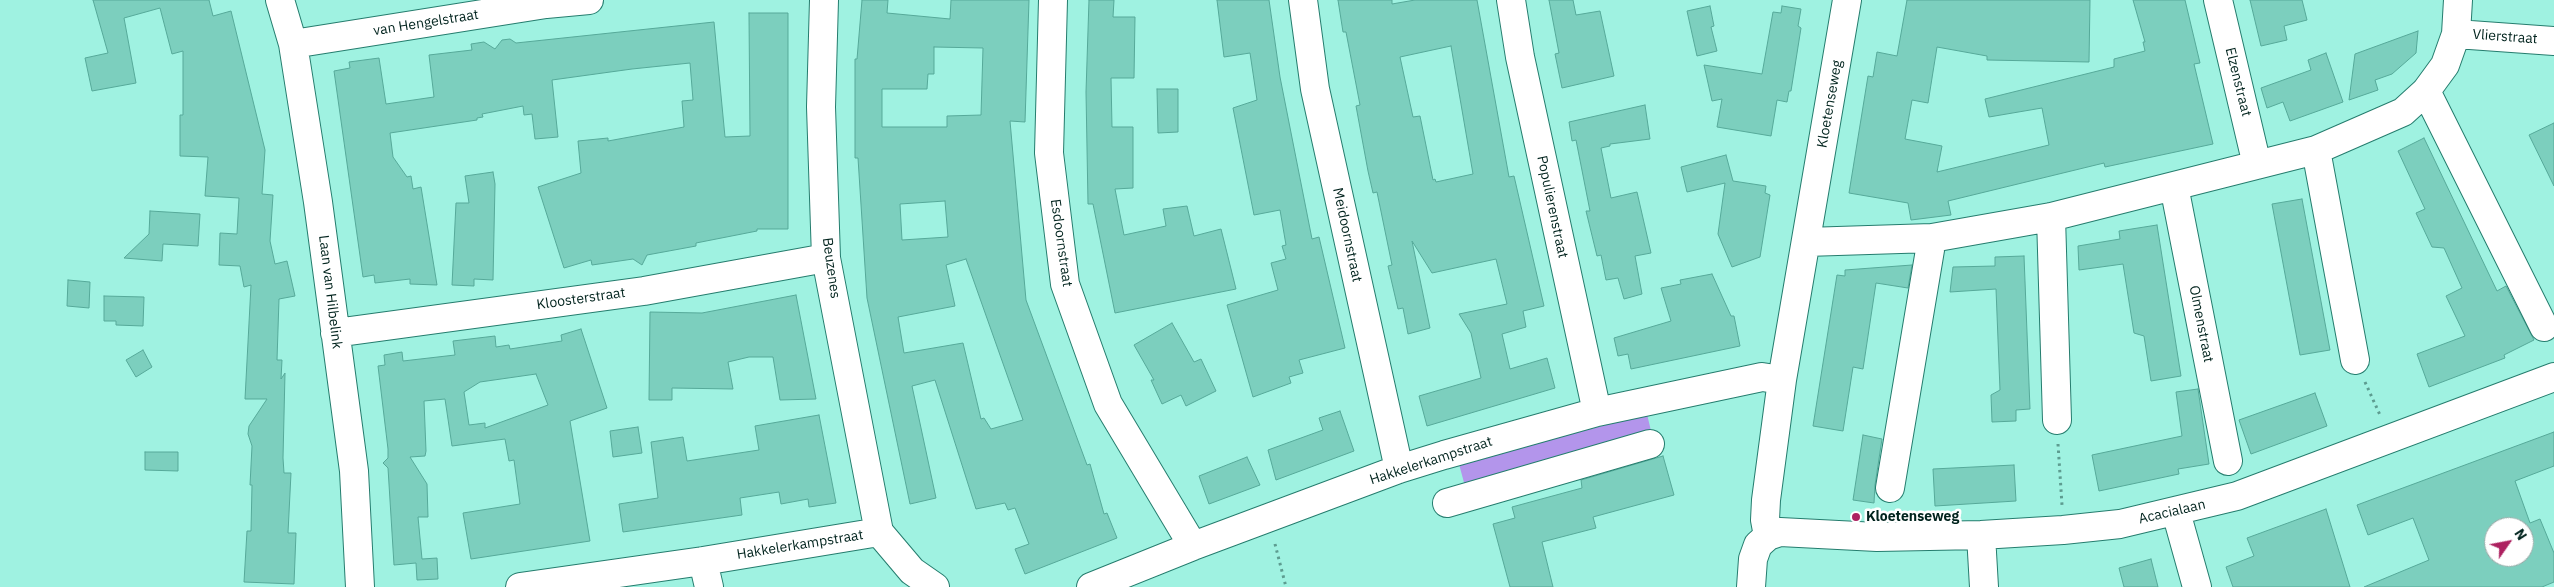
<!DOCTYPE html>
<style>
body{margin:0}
#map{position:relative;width:2554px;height:587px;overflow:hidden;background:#9ff2e1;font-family:"IBM Plex Sans",sans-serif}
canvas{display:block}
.north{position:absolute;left:2484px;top:517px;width:50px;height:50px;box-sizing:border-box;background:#fff;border:1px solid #99a7a5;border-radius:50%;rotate:57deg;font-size:14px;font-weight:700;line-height:20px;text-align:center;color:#00231d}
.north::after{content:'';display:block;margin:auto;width:18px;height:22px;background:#ad2160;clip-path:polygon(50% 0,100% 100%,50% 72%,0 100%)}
</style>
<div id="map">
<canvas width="2554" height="587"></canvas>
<div class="north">N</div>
</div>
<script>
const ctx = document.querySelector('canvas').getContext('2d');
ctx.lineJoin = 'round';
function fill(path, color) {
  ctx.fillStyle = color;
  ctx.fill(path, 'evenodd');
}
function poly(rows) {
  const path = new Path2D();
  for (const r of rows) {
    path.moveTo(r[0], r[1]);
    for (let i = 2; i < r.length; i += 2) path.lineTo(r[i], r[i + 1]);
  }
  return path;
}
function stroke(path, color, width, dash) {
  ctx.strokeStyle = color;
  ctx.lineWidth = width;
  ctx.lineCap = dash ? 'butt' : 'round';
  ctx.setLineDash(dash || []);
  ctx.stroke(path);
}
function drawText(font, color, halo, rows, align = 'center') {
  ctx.font = font + ' "IBM Plex Sans",sans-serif';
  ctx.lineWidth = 5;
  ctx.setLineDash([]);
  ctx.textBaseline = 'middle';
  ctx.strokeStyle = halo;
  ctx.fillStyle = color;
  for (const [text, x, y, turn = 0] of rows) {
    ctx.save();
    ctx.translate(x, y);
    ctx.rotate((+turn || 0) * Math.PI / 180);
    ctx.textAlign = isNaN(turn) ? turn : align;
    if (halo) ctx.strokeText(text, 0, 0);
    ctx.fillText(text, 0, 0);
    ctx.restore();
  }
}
fill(poly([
 [1647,414,1651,431,1584,448,1586,459,1466,490,1459,464]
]), '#b395eb');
const building = poly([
 [93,0,209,0,213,16,231,11,265,150,262,194,273,195,270,241,275,264,287,261,295,296,279,299,277,360,282,360,281,379,285,373,283,458,284,473,291,473,288,533,296,533,294,584,244,582,247,531,251,531,252,485,250,485,252,446,248,434,249,426,267,399,245,399,251,285,244,287,240,266,219,265,220,233,237,234,239,198,205,196,208,157,180,156,180,115,183,115,183,51,172,54,160,8,124,18,136,83,92,91,85,58,108,53,93,0],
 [862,0,888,0,887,13,950,19,951,0,1029,0,1025,122,1010,121,1026,300,1087,465,1090,464,1104,514,1107,513,1117,538,1025,574,1015,549,1029,544,1015,508,1008,510,1005,503,976,509,935,380,912,386,936,498,910,504,867,298,858,158,855,158,855,59,857,59,862,0],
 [934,47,983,48,981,115,947,116,947,127,882,127,882,89,927,89,928,74,934,74,934,47],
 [945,201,948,237,902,240,900,204,945,201],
 [966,259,1023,420,991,429,984,418,981,419,963,343,904,353,898,317,955,306,946,265,966,259],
 [1089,0,1114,0,1113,17,1135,17,1134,78,1111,78,1112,127,1133,127,1133,188,1115,189,1124,235,1166,226,1163,209,1187,206,1194,236,1221,229,1236,289,1115,313,1093,204,1088,204,1086,92,1089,0],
 [1217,0,1269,0,1280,77,1312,239,1319,237,1345,348,1299,360,1303,373,1289,377,1291,383,1253,397,1227,305,1278,290,1271,263,1286,259,1282,246,1286,245,1280,210,1254,215,1233,108,1257,100,1250,53,1224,57,1217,0],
 [1338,0,1392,0,1392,4,1415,0,1477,0,1509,177,1514,176,1544,306,1523,311,1526,327,1502,334,1510,369,1547,358,1555,388,1427,426,1419,396,1481,378,1471,333,1459,314,1507,304,1496,259,1432,273,1412,241,1430,328,1408,334,1403,308,1398,309,1388,266,1392,265,1377,192,1373,193,1368,171,1356,106,1360,105,1346,32,1343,32,1338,0],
 [1451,46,1473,174,1436,182,1435,179,1433,180,1420,116,1413,117,1400,57,1451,46],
 [1549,0,1573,0,1576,15,1600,11,1614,76,1562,88,1555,54,1559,53,1549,0],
 [1907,0,2090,0,2089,62,1987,60,1987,56,1937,47,1928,103,1912,100,1905,139,1942,146,1937,172,2049,145,2042,108,1989,117,1985,99,2114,67,2114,59,2145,51,2143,42,2145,42,2133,0,2185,0,2200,63,2194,64,2213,144,2105,167,2104,163,1948,201,1951,215,1911,220,1908,203,1849,193,1868,76,1873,77,1877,52,1897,56,1907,0],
 [2250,0,2302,0,2307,20,2284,26,2287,40,2261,46,2250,0],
 [1710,6,1714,26,1711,27,1717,51,1697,56,1687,11,1710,6],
 [1782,6,1801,9,1798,26,1801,28,1791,91,1789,91,1787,102,1777,100,1771,136,1717,127,1722,99,1712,101,1704,65,1762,74,1773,12,1781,13,1782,6],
 [749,13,788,13,788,229,757,229,757,231,696,243,696,246,647,255,642,265,633,259,592,265,591,260,564,268,538,187,581,173,578,141,608,138,608,141,684,127,682,101,693,100,690,63,632,69,552,80,558,137,535,139,532,114,524,115,523,106,482,114,483,117,477,118,477,120,390,133,393,157,407,177,411,176,413,189,421,187,437,285,410,284,410,279,375,283,374,275,363,277,334,71,350,68,349,62,379,58,386,104,434,97,429,55,472,50,471,44,484,42,495,49,502,40,510,39,516,43,714,22,725,137,750,136,749,13],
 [2418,31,2416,53,2392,74,2375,80,2378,90,2349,100,2355,54,2418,31],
 [2326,53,2343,102,2290,121,2283,102,2267,108,2261,88,2311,70,2308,60,2326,53],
 [1157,89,1178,89,1178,132,1158,133,1157,89],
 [1645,105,1650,139,1610,144,1610,146,1601,148,1611,198,1637,192,1651,253,1635,256,1642,294,1624,299,1618,278,1606,280,1601,255,1597,256,1586,211,1590,211,1576,140,1572,141,1569,122,1645,105],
 [2554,123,2554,186,2529,135,2554,123],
 [2424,138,2497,291,2506,286,2534,340,2504,355,2505,358,2429,387,2417,354,2465,336,2446,296,2462,288,2444,248,2432,247,2416,213,2425,209,2398,151,2424,138],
 [1726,155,1733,181,1766,186,1765,193,1770,195,1760,257,1732,267,1718,234,1725,183,1687,192,1681,167,1726,155],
 [493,172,495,184,493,280,474,279,474,286,452,285,456,203,469,203,465,176,493,172],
 [2302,199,2330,350,2300,355,2272,204,2302,199],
 [150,211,200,214,198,246,163,244,162,261,124,258,149,234,150,211],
 [2157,225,2181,376,2151,381,2144,336,2134,333,2123,264,2079,270,2078,246,2120,239,2119,231,2157,225],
 [2024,256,2030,409,2016,410,2016,421,1992,422,1991,395,2000,390,1996,289,1950,292,1953,267,1995,266,1995,257,2024,256],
 [1912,265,1908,288,1876,283,1863,369,1853,367,1843,431,1813,426,1837,275,1845,276,1845,270,1912,265],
 [1712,274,1731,316,1734,316,1740,346,1631,369,1628,354,1618,356,1614,338,1671,321,1661,288,1681,284,1680,280,1712,274],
 [68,280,90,282,89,308,67,306,68,280],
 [796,295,816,399,780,400,773,357,749,357,728,362,733,389,672,388,672,400,649,400,650,312,702,313,796,295],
 [104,296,144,297,143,326,116,325,116,321,104,321,104,296],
 [1172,323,1194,362,1201,359,1216,391,1186,406,1181,395,1162,404,1151,380,1154,380,1134,345,1172,323],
 [581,329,607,408,570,421,590,541,471,559,463,513,520,504,514,460,509,461,505,439,452,446,445,399,424,401,426,451,425,456,410,457,427,484,428,517,418,517,422,559,437,558,438,579,417,580,416,563,394,565,388,468,383,463,388,458,388,449,378,366,385,365,384,355,402,352,403,361,455,355,453,341,495,336,496,347,509,345,510,349,562,341,561,335,581,329],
 [536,374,548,405,485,428,485,423,469,425,464,392,480,382,536,374],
 [143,350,152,367,136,377,126,360,143,350],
 [2198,389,2209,464,2178,469,2179,474,2099,491,2092,455,2182,436,2176,392,2198,389],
 [2315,393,2327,426,2251,454,2239,420,2315,393],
 [1340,411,1354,451,1276,480,1268,450,1323,430,1319,418,1340,411],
 [819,415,836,503,809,507,808,499,781,504,779,492,740,498,742,515,623,532,619,504,658,498,651,442,683,437,687,461,759,450,755,426,819,415],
 [638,427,642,453,613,457,610,431,638,427],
 [2554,432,2554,466,2515,481,2530,523,2540,519,2554,553,2554,582,2542,587,2364,587,2429,560,2413,518,2368,535,2357,505,2554,432],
 [2494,527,2524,527,2524,557,2494,557,2494,527],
 [1863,435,1882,439,1875,485,1874,503,1853,500,1863,435],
 [145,452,178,452,178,471,145,470,145,452],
 [1663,456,1674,495,1593,517,1596,528,1542,542,1553,587,1510,587,1493,524,1515,518,1512,507,1582,488,1581,480,1663,456],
 [1247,457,1260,485,1209,504,1199,476,1247,457],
 [2014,465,2016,501,1935,506,1933,469,2014,465],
 [2326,509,2350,587,2233,587,2226,567,2254,556,2247,538,2326,509],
 [2151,559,2158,587,2124,587,2119,568,2151,559]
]);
fill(building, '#7ccfbe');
stroke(building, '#56a999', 1);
const minor = poly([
 [280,0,293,44,318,202,354,471,360,587],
 [824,0,821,107,826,258,879,532],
 [1053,0,1049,153,1065,284,1108,404,1193,546],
 [1303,0,1315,89,1399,469],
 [1511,0,1520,57,1597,412],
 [2218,0,2257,165],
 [2456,34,2554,41],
 [293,44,546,4,589,0],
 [2426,91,2544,327],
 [2316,150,2355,360],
 [2174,186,2228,461],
 [2051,217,2057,420],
 [1806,242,1932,238,2051,217,2316,150,2403,112,2426,91,2445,65,2456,34,2458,0],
 [335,333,644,291,826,258],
 [1890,488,1932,238],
 [1447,503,1650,444],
 [2176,512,2197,587],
 [1981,535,1984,587],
 [1768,536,1765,520,1766,500,1782,380,1847,0],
 [703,561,709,587],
 [520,587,703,561,879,532,912,571,935,587],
 [1091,587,1193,546,1399,469,1444,455,1597,412,1762,377,1782,380],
 [1751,587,1753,559,1758,545,1768,536,1780,532,1877,537,1981,535,2063,530,2120,524,2237,496,2554,377]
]);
stroke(minor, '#257d6e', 30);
stroke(poly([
 [2365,382,2380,415],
 [2058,444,2062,505],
 [1275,544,1286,587]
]), '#5d9c90', 3, [2.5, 4]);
stroke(minor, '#fff', 28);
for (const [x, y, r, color] of [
 [1856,517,5,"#ad2160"]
]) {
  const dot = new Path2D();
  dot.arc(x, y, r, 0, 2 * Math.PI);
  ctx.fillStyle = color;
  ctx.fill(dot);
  stroke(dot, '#fff', 2);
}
drawText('14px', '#00231d', '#fff', [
 ["van Hengelstraat",426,23,-9],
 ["Vlierstraat",2505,37,4],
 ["Elzenstraat",2238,82,76],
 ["Kloetenseweg",1830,104,-80],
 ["Populierenstraat",1552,207,78],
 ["Meidoornstraat",1347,235,78],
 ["Esdoornstraat",1061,243,82],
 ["Beuzenes",831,268,82],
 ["Laan van Hilbelink",330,292,83],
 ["Kloosterstraat",581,299,-8],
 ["Olmenstraat",2201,324,79],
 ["Hakkelerkampstraat",1431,461,-18],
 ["Acacialaan",2172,512,-13],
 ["Hakkelerkampstraat",800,545,-9]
]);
drawText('bold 14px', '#00231d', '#fff', [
 ["Kloetenseweg",1866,517]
], 'left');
</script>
